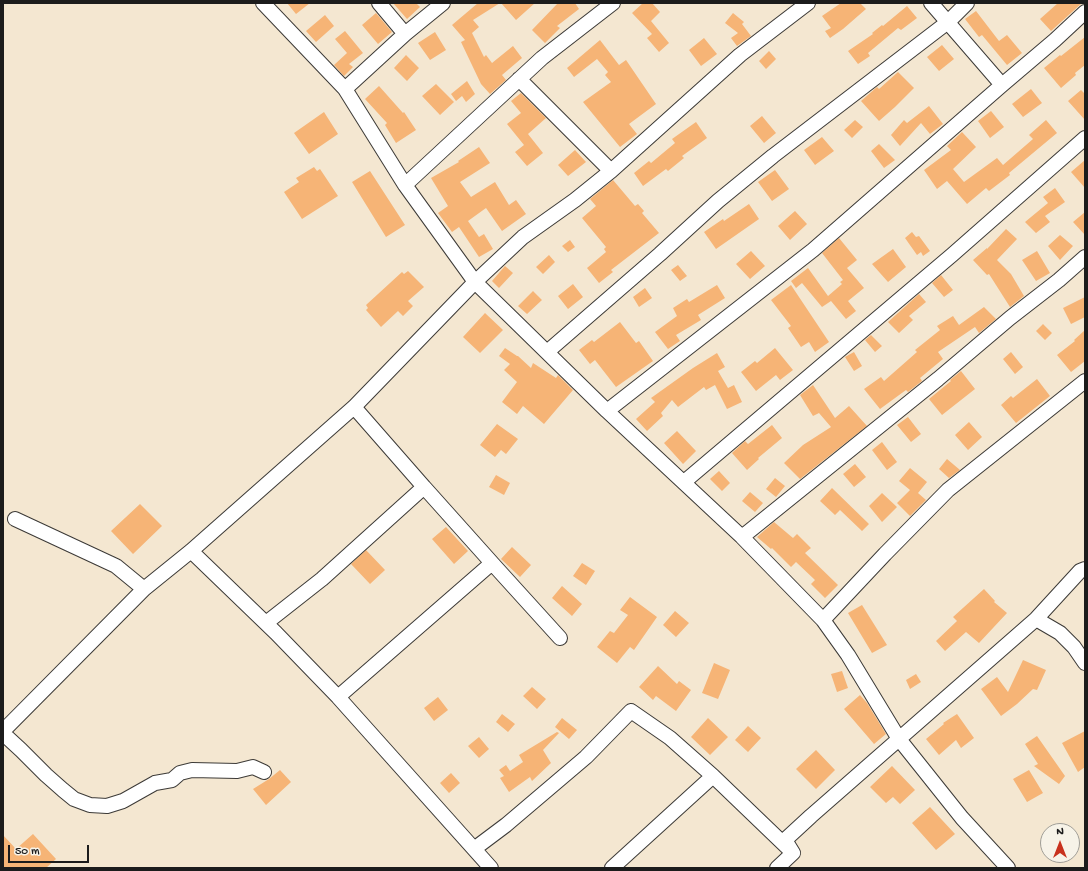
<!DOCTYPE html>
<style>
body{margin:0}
#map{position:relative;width:1088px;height:871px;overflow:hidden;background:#f4e7d1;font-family:"Gochi Hand",sans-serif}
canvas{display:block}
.frame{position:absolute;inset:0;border:4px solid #1c1c1c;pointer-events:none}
.north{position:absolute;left:1040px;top:823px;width:40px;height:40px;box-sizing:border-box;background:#f7f3e8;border:1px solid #9f9d96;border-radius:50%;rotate:0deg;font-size:11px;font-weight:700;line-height:16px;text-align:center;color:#1c1c1c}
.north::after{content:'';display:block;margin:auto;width:14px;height:18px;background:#c8321e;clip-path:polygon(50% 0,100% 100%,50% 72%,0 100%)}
.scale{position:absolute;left:8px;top:845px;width:81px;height:18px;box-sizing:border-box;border:2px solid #1c1c1c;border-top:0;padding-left:5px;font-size:12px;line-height:14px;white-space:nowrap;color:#1c1c1c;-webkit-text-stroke:3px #f7f3e8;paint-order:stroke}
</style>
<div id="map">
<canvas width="1088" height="871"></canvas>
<div class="frame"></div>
<div class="north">N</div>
<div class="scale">50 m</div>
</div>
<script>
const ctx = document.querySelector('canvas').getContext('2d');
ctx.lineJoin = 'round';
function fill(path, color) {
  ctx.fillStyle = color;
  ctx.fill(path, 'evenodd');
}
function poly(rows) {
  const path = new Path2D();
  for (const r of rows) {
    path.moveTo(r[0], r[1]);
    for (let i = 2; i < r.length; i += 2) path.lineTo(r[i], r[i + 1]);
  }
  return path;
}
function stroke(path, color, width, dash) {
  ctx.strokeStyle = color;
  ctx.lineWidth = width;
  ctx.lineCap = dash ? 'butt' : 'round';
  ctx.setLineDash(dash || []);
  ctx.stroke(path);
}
fill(poly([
 [287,3,310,3,296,14],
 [393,3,416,3,420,7,407,19],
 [478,3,500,3,473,20,479,27,472,33,484,57,486,55,492,63,513,46,522,58,502,75,506,80,490,94,481,84,461,42,465,40,452,25],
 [501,3,535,3,516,20],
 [558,3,575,3,579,9,557,26,560,28,545,43,532,30],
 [643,3,652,3,660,12,651,21,669,43,659,52,647,38,652,34,632,13],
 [841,3,860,3,866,9,843,29,830,38,825,31,831,28,822,16],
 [1058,3,1082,3,1051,31,1040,19],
 [907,6,917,18,901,30,898,28,868,53,870,56,858,64,848,51,873,34,872,33,882,25,883,26],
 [976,11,999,41,1007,35,1022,53,1007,65,982,35,979,37,965,19],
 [376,13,392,32,378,44,362,25],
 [733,13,744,22,742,24,751,36,737,46,731,38,738,33,725,23],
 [325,15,334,26,316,42,306,31],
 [345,31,363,53,349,64,353,67,344,76,334,65,347,53,335,39],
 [435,32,446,50,430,60,418,43],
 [1085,37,1085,65,1075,73,1076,75,1061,88,1044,68,1060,55,1061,56],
 [704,38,717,54,701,66,689,50],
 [600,40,619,65,626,60,656,104,629,124,637,134,620,147,583,102,611,82,605,75,608,72,597,59,574,77,567,68],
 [942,45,954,59,939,71,927,57],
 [769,51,776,59,766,69,759,61],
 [406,55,419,68,407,81,394,68],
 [898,72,914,88,895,107,879,121,861,101,877,87,879,89],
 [467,81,475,94,466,102,462,96,456,101,451,94],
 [436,84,454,102,440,115,422,96],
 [379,86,403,113,404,112,416,130,396,143,385,125,387,123,365,99],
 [1031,89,1042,103,1023,117,1012,104],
 [1081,90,1085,94,1085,120,1068,101],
 [521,93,546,118,528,134,543,153,527,166,515,152,524,145,507,124,521,113,511,101],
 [929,106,943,124,930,134,921,123,900,146,891,135,904,120,907,123],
 [991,111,1004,127,990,138,978,121],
 [324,112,338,134,309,154,294,133],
 [762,116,776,133,764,143,750,126],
 [855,120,863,127,852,138,844,130],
 [1046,120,1057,133,1009,173,1010,175,989,191,986,188,967,204,947,181,937,189,924,170,951,150,947,146,962,132,976,147,953,169,964,182,997,158,1003,165,1033,139,1029,135],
 [696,122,707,138,682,156,684,158,668,171,666,169,643,186,634,173,649,161,651,163,675,143,672,139],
 [822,137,834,151,815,165,804,150],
 [879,144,895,160,884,168,871,151],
 [479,147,490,163,460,182,471,197,495,182,509,205,516,200,526,214,502,231,486,208,468,221,479,237,484,234,493,249,479,257,459,227,452,232,438,213,448,206,431,178,459,162,458,161],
 [575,150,586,162,568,176,558,165],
 [1085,160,1085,188,1071,172],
 [314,167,317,171,320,169,338,196,302,219,284,192,299,182,296,178],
 [775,170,789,189,772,201,758,182],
 [370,171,405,225,386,237,352,182],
 [613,180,635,206,638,204,644,211,642,213,659,233,611,270,613,272,599,283,587,268,606,252,604,249,606,247,582,218,596,206,590,199],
 [1055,188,1065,202,1045,216,1050,222,1036,233,1025,222,1048,203,1043,197],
 [749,204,759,219,716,249,704,232,723,219,724,221],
 [795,211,807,224,790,240,778,226],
 [1085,212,1085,235,1073,222],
 [1006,229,1017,239,997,260,1011,274,1024,296,1010,307,989,274,987,275,973,260,987,248,987,249],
 [912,232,916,237,919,236,930,251,923,256,921,252,917,255,905,238],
 [1060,235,1073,246,1060,260,1048,246],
 [839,238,857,260,847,268,864,288,848,301,856,311,846,319,831,301,822,307,802,283,796,288,791,281,808,268,828,296,842,284,840,282,843,280,822,253],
 [570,240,575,247,568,252,562,246],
 [893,249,906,267,888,282,872,264],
 [751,251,765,266,750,279,736,264],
 [1037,251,1050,273,1036,281,1022,260],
 [549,255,555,262,543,274,536,267],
 [678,265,687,276,680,281,671,270],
 [505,266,513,273,499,288,492,281],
 [408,271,424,287,408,301,413,306,403,316,398,311,381,327,366,310,368,308,366,305,402,272,404,274],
 [941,275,953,290,944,297,932,283],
 [573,284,583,297,568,309,558,296],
 [717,285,725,298,698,315,701,320,676,335,680,341,668,349,655,332,677,316,673,308,687,299,689,302],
 [791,285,829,342,815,352,809,342,801,347,788,328,791,326,771,300],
 [645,288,652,298,639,307,633,297],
 [533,291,542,300,527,314,518,306],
 [919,294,926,302,909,316,913,320,899,333,888,322],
 [1085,297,1085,317,1071,324,1063,308],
 [984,307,996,319,979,333,975,327,938,352,943,359,920,378,922,381,908,392,906,390,880,409,864,389,881,377,884,381,917,352,915,350,940,330,937,326,953,316,959,325],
 [485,313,503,330,480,353,463,337],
 [620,322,636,343,639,341,653,361,616,387,595,360,590,364,579,350,592,340,594,342],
 [1043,324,1052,333,1045,340,1036,331],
 [1085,330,1085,361,1071,372,1057,355,1075,341,1074,340],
 [871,335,882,346,875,352,865,340],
 [505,348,517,356,518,356,531,368,533,363,556,378,558,375,573,390,544,424,523,406,517,414,502,402,517,382,504,370,510,364,499,356],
 [775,348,793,370,780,380,776,375,756,391,741,372,755,361,757,363],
 [854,352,862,366,854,371,845,357],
 [1011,352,1023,367,1015,374,1003,359],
 [717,353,725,367,718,371,728,388,734,385,742,402,727,409,715,385,706,390,704,387,678,407,672,400,661,413,663,416,647,431,636,419,655,402,651,398,693,368],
 [961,371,975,389,942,415,929,399,951,381,950,380],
 [1037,379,1050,396,1016,423,1001,405,1011,396,1013,398],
 [813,385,835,418,849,406,867,426,800,479,784,463,803,445,831,427,819,413,813,416,800,395],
 [908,417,921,434,911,442,897,425],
 [969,422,982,437,968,450,955,435],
 [497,424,518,439,506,454,501,450,495,457,480,445],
 [772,425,782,438,758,458,759,459,747,470,732,453,745,441,748,444],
 [677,431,696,451,683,464,664,443],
 [882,442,897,462,887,470,872,450],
 [947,459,960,470,949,478,939,469],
 [855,464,866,477,854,487,843,474],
 [910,468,927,482,918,493,926,500,910,516,897,503,910,490,899,481],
 [719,471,730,483,722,491,710,479],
 [496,475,510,483,504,495,489,487],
 [775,478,785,486,776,497,766,489],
 [832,488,869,524,862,531,840,510,835,515,820,501],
 [750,492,763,503,755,512,742,501],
 [882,493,897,507,882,522,869,506],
 [140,504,162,526,133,554,111,531],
 [774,522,793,538,797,534,811,548,805,553,838,585,825,598,811,584,815,580,796,562,791,567,772,548,771,549,757,537],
 [446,527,468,551,454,564,432,539],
 [512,547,531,565,520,577,501,559],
 [366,550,385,570,370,584,351,564],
 [582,563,595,571,586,585,573,576],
 [562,586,582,604,572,616,552,598],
 [984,589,995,601,994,602,1007,613,979,643,966,632,945,651,936,641,957,621,953,617],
 [630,597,657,617,634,650,630,647,617,663,597,647,610,631,614,633,628,615,620,610],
 [862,605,887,645,872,653,848,613],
 [675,611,689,623,676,637,663,625],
 [1023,660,1046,670,1037,690,1033,689,1017,704,1001,716,981,689,997,677,1008,692],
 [714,663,730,670,718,699,702,693],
 [658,666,677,684,679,681,691,690,676,711,656,696,653,700,639,687],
 [842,671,848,688,837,692,831,674],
 [916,674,921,682,910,689,906,680],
 [532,687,546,699,537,709,523,696],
 [860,695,867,703,886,734,874,744,844,709],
 [438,697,448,710,434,721,424,708],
 [502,714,515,724,508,732,496,722],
 [957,714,974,738,961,748,956,740,939,755,926,739,944,724,943,723],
 [562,718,577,730,569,739,555,727],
 [708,718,728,737,710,755,691,737],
 [748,726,761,738,748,752,735,740],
 [1085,731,1085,767,1078,772,1062,743],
 [557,732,559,733,543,750,551,763,532,781,530,777,509,792,500,778,504,776,499,770,506,765,510,771,523,762,519,755],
 [1037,736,1065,776,1059,784,1034,766,1038,764,1025,744],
 [479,737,489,749,479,758,468,746],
 [816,750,835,770,816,789,796,769],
 [892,766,915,790,900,804,893,797,886,803,870,787],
 [280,770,291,782,266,805,253,789,269,779],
 [1029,770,1043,793,1027,802,1013,779],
 [451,773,460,783,449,793,440,783],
 [930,807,955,834,936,850,912,823],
 [33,834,56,859,46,868,3,868,3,835,16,849]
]), '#f6b476');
const minor = poly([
 [263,3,345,89,405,185,475,282,607,411,742,537,823,620,848,655,899,739,962,818,1008,868],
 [379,3,405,34],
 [931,3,1002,85],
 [519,79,611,171],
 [345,89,405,34,443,3],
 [405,185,542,58,613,3],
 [547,352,660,254,718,201,773,156,948,22,967,3],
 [354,407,424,487],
 [607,411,813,250,1002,85,1055,40,1085,12],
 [684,482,952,255,1085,138],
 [15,519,116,566,144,589],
 [742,537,938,379,1010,318,1059,280,1085,257],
 [191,551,276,633,338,697,491,868],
 [1036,619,1060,633,1074,647,1085,663],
 [823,620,885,554,948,490,1085,381],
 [266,623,322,579,424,487,492,563],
 [338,697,492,563,560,638],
 [3,731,144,589,191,551,354,407,475,282,523,237,575,200,611,171,740,55,808,3],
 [3,736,8,738,21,750,46,775,63,790,74,799,90,805,107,806,123,801,155,783,172,780,180,773,192,770,237,771,253,767,264,772],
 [474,849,506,825,586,757,631,711,670,738,713,776],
 [612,868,713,776,790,850],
 [777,868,793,853,785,840,811,816,1036,619,1080,571,1085,569]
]);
stroke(minor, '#3c3a37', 16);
stroke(minor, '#fff', 14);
</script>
